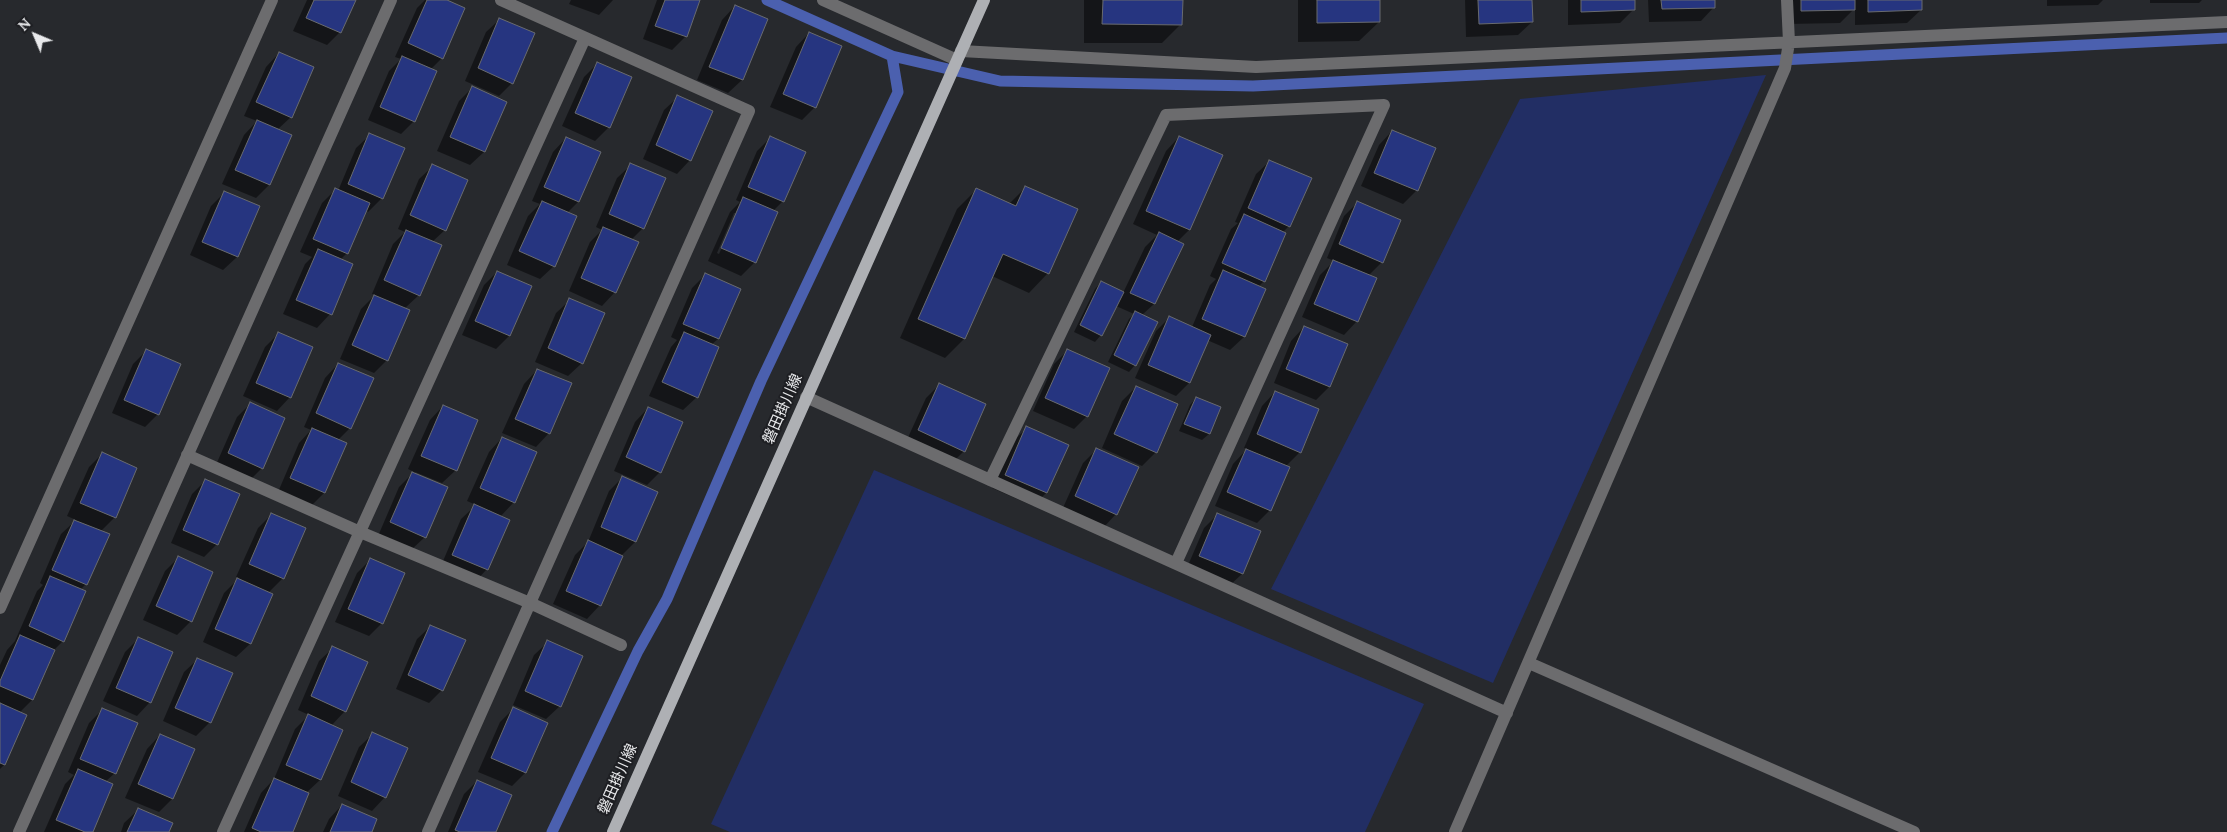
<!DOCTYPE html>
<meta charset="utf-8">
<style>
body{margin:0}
#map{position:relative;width:2227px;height:832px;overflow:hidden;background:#27292d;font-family:Lora,serif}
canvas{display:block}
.north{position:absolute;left:10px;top:10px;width:50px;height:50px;-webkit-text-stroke:4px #1e1f23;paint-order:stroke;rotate:315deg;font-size:14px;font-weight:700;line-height:20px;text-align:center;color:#e9eaec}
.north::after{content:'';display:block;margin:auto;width:18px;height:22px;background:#e9eaec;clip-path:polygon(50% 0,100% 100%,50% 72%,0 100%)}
</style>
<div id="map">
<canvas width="2227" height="832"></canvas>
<div class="north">N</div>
</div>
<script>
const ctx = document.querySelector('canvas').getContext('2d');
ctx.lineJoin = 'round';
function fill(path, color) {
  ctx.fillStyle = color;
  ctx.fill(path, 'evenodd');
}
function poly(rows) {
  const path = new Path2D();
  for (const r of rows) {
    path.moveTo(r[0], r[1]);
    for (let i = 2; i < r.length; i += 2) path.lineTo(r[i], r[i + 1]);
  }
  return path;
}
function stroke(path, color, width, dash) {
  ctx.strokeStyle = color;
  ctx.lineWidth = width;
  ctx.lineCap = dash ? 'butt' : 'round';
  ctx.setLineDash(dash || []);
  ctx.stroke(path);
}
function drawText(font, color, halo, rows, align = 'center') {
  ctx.font = font + ' Lora,"Noto Sans JP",serif';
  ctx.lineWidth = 4;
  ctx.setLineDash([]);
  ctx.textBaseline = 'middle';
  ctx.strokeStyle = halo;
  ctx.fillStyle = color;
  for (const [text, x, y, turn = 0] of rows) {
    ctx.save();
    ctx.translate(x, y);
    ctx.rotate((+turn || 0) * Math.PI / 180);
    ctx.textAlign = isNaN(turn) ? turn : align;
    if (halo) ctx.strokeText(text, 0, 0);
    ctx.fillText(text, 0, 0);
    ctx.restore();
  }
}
fill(poly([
 [1766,75,1493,683,1271,589,1520,99],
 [874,470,1424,704,1365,832,730,832,711,824]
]), '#222e64');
fill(poly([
 [307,0,354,0,340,32,327,45,293,31],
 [425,0,444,0,442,58,430,70,414,121,401,134,368,120,389,71,401,59,395,57,417,8],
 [571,0,613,0,599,15,569,4],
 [657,0,699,0,686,36,672,50,643,39],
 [1084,0,1182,0,1181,24,1162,43,1084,43],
 [1298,0,1378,0,1379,22,1359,41,1298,42],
 [1465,0,1531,0,1532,22,1518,35,1466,37],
 [1568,0,1634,0,1634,9,1620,23,1568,25],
 [1648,0,1714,0,1714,7,1701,21,1649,22],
 [1787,0,1921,0,1921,10,1907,23,1855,25,1855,8,1840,23,1788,24],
 [2047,0,2103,0,2098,5,2047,6],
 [2150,0,2202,0,2199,3,2150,3],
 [735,6,767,19,742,80,728,93,697,80,722,20],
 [500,19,512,83,499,96,465,81,486,32],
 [809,33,815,107,802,120,770,107,796,47],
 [279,53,291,117,277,130,290,136,269,185,256,198,222,184,244,135,257,121,244,116,266,67],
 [597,64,609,127,595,141,562,126,584,77],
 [472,88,505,102,484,152,470,165,437,151,459,101],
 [678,97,690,160,677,174,643,159,664,110],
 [1392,131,1417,190,1403,204,1361,186,1379,145],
 [370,135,382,198,368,212,366,210,347,253,340,260,330,314,317,328,283,314,305,264,312,257,300,252,322,203,335,190,338,191,356,148],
 [1179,137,1189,230,1177,242,1182,244,1154,304,1142,315,1135,365,1129,372,1108,362,1129,319,1134,314,1116,306,1101,335,1095,342,1074,332,1095,289,1101,282,1123,293,1145,247,1157,235,1133,224,1166,151],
 [566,138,599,153,578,202,567,213,554,266,540,279,507,265,528,216,540,204,532,201,553,152],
 [770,138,783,201,773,211,755,262,741,276,708,261,730,212,740,202,736,200,757,151],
 [734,213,737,213,719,254,717,253],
 [1270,161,1289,226,1282,233,1264,281,1258,287,1264,290,1244,337,1230,350,1207,340,1189,383,1176,396,1135,378,1156,331,1169,318,1192,327,1210,285,1216,279,1210,276,1231,229,1238,223,1235,222,1256,174],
 [631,165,643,228,631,240,615,292,602,306,569,291,590,242,602,230,596,227,617,178],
 [433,166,445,230,432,242,419,295,404,309,387,360,374,373,340,359,361,309,375,295,372,294,393,244,405,232,398,229,419,179],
 [1026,187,1048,273,1029,293,992,276,964,339,945,358,900,338,957,209,976,190,1009,204],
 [225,192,258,207,237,257,223,270,190,255,211,206],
 [1358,202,1382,262,1368,276,1357,321,1344,335,1302,317,1320,275,1334,261,1327,258,1344,216],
 [497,272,530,286,509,336,496,349,462,335,484,285],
 [705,275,739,290,718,339,711,345,697,397,683,410,649,396,671,347,677,340,671,337,692,288],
 [570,300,582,363,568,376,535,362,556,313],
 [1304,327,1346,345,1329,387,1316,400,1274,383,1291,341],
 [278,334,290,397,277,411,243,396,265,347],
 [146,351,158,414,145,427,112,413,133,364],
 [1067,351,1087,416,1074,429,1033,411,1054,364],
 [338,364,350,428,338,440,324,493,311,506,278,492,299,443,311,430,304,427,325,378],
 [537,370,549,433,536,447,502,433,524,384],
 [939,385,964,451,951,464,905,444,926,398],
 [1136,387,1156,452,1142,466,1102,448,1122,401],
 [1275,392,1300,452,1285,467,1270,510,1257,523,1215,506,1233,464,1247,449,1244,448,1262,406],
 [1196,398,1219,408,1209,434,1202,440,1179,431,1190,405],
 [250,404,262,468,249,481,215,467,237,417],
 [443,406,456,470,442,483,415,472,425,537,411,550,378,536,399,487,414,472,408,469,430,420],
 [648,408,660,472,647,485,614,471,635,422],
 [1027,428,1046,493,1033,506,992,488,1013,441],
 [502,438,514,502,500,517,487,569,474,583,440,568,461,519,476,505,467,501,489,452],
 [1097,449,1116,514,1103,528,1062,510,1083,463],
 [102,454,136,468,115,517,100,532,86,584,80,590,63,641,53,651,32,700,19,713,25,716,4,765,0,769,0,665,7,650,15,641,37,591,43,585,40,583,61,534,76,520,67,516,89,467],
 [622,478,656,493,635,542,622,555,600,605,587,619,553,604,575,555,588,542,609,491],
 [205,481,217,544,204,557,171,543,192,494],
 [1218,514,1260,532,1242,574,1228,587,1186,570,1204,528],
 [271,515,283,578,268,593,271,594,250,644,236,657,203,642,224,593,239,578,236,577,258,528],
 [178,558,191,621,177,635,143,620,165,571],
 [370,560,382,623,369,636,335,622,357,573],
 [431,626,442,690,429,703,396,689,417,639],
 [138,639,150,702,137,716,103,701,125,652],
 [548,642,560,706,546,719,513,705,534,655],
 [333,648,345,711,331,726,341,730,320,780,306,793,291,832,244,832,261,793,274,779,295,729,309,715,298,710,319,661],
 [198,659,210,722,196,736,163,721,184,672],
 [103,709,115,773,105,782,91,832,44,832,65,784,74,775,68,772,89,723],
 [513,709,525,773,512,786,478,772,500,722],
 [373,734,385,797,372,811,338,796,359,747],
 [160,735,193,750,172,799,159,812,125,798,147,749],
 [477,781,495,832,448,832,464,794],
 [342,805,370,832,323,832,329,819],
 [138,810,168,832,121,832,124,823]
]), '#0007');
stroke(poly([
 [767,0,892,56,1000,81,1253,86,2227,38],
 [552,832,638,651,667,599,761,381,898,92,892,56]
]), '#4b60af', 11);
const building = poly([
 [314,0,356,0,341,33,306,18,314,0],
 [427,0,447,0,465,8,443,59,408,43,427,0],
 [665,0,700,0,687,37,655,26,665,0],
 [1103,0,1183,0,1182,25,1102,24,1103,0],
 [1317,0,1380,0,1380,22,1317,23,1317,0],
 [1478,0,1532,0,1533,22,1479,24,1478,0],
 [1581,0,1635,0,1635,10,1581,12,1581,0],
 [1661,0,1715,0,1715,8,1662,9,1661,0],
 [1801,0,1855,0,1855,10,1801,11,1801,0],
 [1868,0,1922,0,1922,10,1868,12,1868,0],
 [735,5,768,19,743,80,709,67,735,5],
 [499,18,535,33,513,84,478,68,499,18],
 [809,32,842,46,816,108,783,94,809,32],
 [279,52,314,67,292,118,256,102,279,52],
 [402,56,437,71,415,122,380,107,402,56],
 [597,62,632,77,610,128,575,113,597,62],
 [472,86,507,102,485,152,450,137,472,86],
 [677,95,713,111,691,161,656,145,677,95],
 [257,120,292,135,270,185,235,170,257,120],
 [1392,130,1436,148,1418,191,1374,173,1392,130],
 [369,133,405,148,383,199,348,184,369,133],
 [770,136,806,152,784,202,748,187,770,136],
 [1179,136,1223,155,1190,230,1146,211,1179,136],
 [566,137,601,152,579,202,544,187,566,137],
 [1269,160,1312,178,1290,227,1248,208,1269,160],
 [630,163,666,178,644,229,609,214,630,163],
 [432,164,468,180,446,231,410,215,432,164],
 [1025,186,1078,209,1049,274,1003,254,965,339,918,319,976,188,1016,206,1025,186],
 [335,188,370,203,348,254,313,239,335,188],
 [224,191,260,206,238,257,202,242,224,191],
 [743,197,778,212,756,263,721,248,743,197],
 [542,201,577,216,555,267,519,251,542,201],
 [1357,201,1401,220,1383,263,1339,244,1357,201],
 [1244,214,1286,233,1265,282,1222,263,1244,214],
 [603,227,639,242,616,293,581,278,603,227],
 [406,230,442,245,420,296,384,280,406,230],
 [1159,232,1184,244,1155,304,1130,293,1159,232],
 [318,249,353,264,332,315,296,300,318,249],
 [1333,260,1377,278,1358,322,1314,304,1333,260],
 [1223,270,1266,289,1245,337,1202,319,1223,270],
 [497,271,532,286,510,336,475,321,497,271],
 [705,273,741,289,719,339,683,324,705,273],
 [1101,281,1124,292,1102,336,1080,325,1101,281],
 [374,295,410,310,388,361,352,345,374,295],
 [569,298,605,313,583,364,548,348,569,298],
 [1135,311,1158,322,1136,366,1114,355,1135,311],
 [1169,316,1211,335,1190,383,1148,365,1169,316],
 [1304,326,1348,344,1330,387,1286,369,1304,326],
 [278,332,313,347,291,398,256,383,278,332],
 [684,332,719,347,698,398,662,382,684,332],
 [146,349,181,364,159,415,124,400,146,349],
 [1067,349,1110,368,1088,417,1045,398,1067,349],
 [338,363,374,378,351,429,316,413,338,363],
 [537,369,572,383,550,434,515,419,537,369],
 [939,383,986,404,965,452,918,430,939,383],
 [1136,386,1178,404,1157,453,1114,434,1136,386],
 [1275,391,1319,409,1301,453,1257,434,1275,391],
 [1196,397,1221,407,1210,434,1184,424,1196,397],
 [250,402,285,418,263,469,228,453,250,402],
 [443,405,478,420,457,471,421,456,443,405],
 [648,407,683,422,661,473,626,457,648,407],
 [1026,426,1069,445,1047,493,1005,475,1026,426],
 [312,428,347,443,325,493,290,478,312,428],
 [502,437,537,452,515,503,480,488,502,437],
 [1096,448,1139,467,1117,515,1075,496,1096,448],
 [1246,449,1290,467,1271,511,1227,492,1246,449],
 [102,452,137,468,116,518,80,503,102,452],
 [412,472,448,487,426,538,390,522,412,472],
 [622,476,658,492,636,542,601,527,622,476],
 [205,479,240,494,218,545,183,530,205,479],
 [474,504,510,520,488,570,452,555,474,504],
 [271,513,306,528,284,579,249,564,271,513],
 [1217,513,1261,531,1243,574,1199,556,1217,513],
 [74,520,110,534,87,585,52,570,74,520],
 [588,540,623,556,601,606,566,591,588,540],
 [178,556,213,572,192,622,156,606,178,556],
 [370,558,405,573,383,624,348,609,370,558],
 [50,576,86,591,64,642,29,626,50,576],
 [237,578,273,594,251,644,215,629,237,578],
 [430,625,466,640,443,691,408,675,430,625],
 [20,635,55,650,33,700,0,686,0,681,20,635],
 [138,637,173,652,151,703,116,688,138,637],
 [547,640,583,656,561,707,525,691,547,640],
 [332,646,368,662,346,712,311,696,332,646],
 [197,658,233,673,211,723,175,708,197,658],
 [0,703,27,715,5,765,0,763,0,703],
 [513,707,548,723,526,773,491,758,513,707],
 [102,708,138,723,116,774,80,759,102,708],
 [308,714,343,730,321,780,286,765,308,714],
 [372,732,408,748,386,798,351,782,372,732],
 [160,734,195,749,173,799,138,784,160,734],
 [78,769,113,784,93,832,85,832,56,820,78,769],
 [274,778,309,793,293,832,261,832,252,828,274,778],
 [477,780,512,795,496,832,460,832,455,830,477,780],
 [342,804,377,819,372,832,330,832,342,804],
 [138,808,173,823,169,832,127,832,138,808]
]);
fill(building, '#263580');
stroke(building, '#696b6f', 1);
stroke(poly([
 [823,0,957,60],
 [961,51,1256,67,2227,22],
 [806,397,1507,713],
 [187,455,360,532,530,603,621,645],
 [990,480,1166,115,1384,105,1176,563],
 [0,608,272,0],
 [1529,663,1914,832],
 [19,832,391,0],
 [223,832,585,38],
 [428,832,749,111,501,0],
 [1455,832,1785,68,1789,42,1787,0]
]), '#6c6c6e', 12);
stroke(poly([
 [613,832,984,0]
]), '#aeb0b4', 12);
drawText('15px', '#e9eaec', '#1e1f23', [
 ["磐田掛川線",783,409,-66],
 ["磐田掛川線",618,779,-66]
]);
</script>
